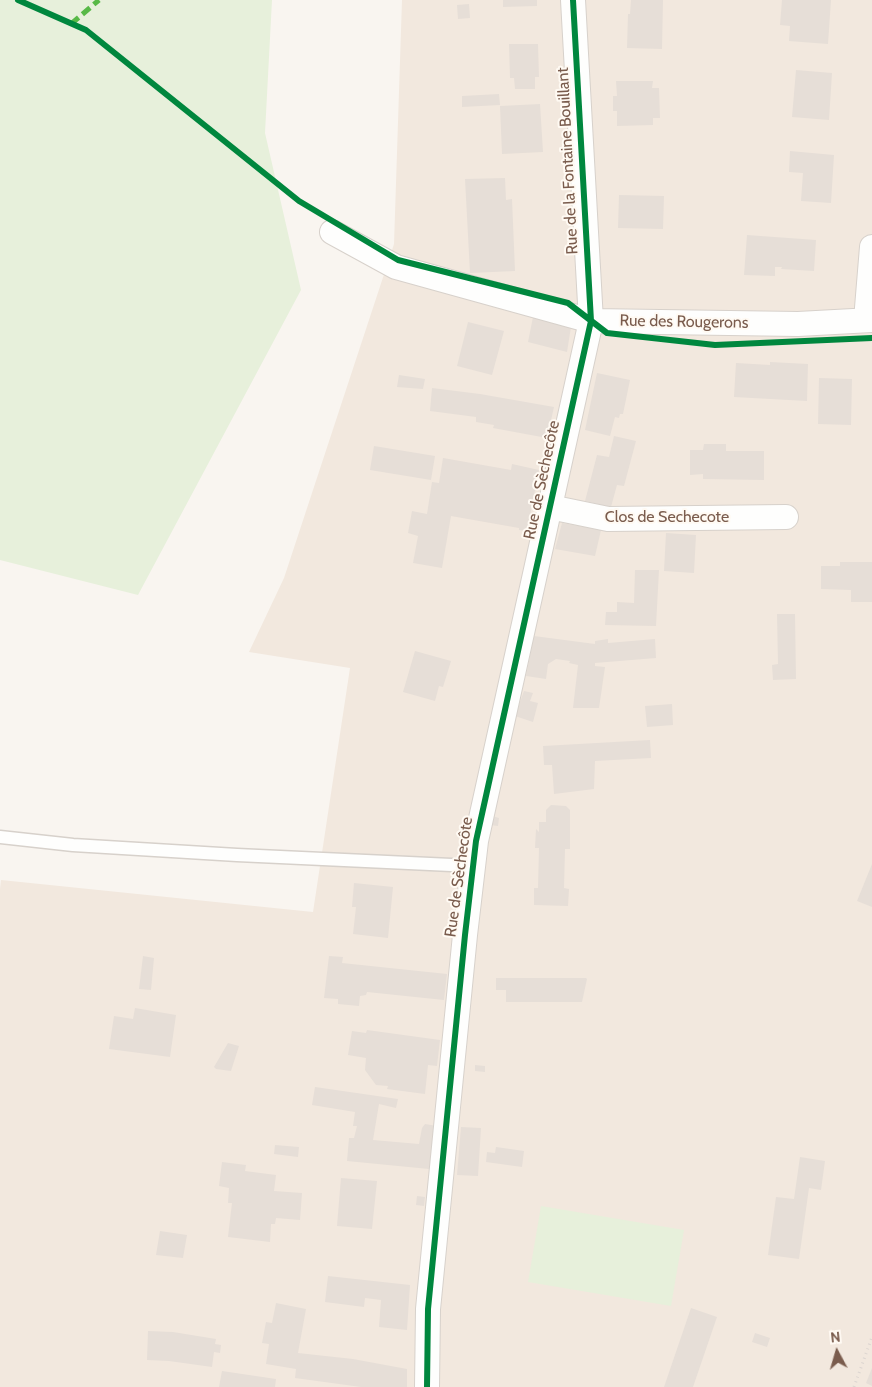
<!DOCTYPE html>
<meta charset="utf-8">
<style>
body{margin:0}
#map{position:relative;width:872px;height:1387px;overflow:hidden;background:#f9f5f0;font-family:Cabin,sans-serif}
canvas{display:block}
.north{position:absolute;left:812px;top:1327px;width:50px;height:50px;-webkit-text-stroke:4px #fffaf3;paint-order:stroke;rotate:354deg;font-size:14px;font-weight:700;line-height:20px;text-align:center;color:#7a5c4d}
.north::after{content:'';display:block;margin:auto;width:18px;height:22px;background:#7a5c4d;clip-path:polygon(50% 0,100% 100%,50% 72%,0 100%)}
</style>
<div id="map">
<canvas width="872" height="1387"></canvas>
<div class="north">N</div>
</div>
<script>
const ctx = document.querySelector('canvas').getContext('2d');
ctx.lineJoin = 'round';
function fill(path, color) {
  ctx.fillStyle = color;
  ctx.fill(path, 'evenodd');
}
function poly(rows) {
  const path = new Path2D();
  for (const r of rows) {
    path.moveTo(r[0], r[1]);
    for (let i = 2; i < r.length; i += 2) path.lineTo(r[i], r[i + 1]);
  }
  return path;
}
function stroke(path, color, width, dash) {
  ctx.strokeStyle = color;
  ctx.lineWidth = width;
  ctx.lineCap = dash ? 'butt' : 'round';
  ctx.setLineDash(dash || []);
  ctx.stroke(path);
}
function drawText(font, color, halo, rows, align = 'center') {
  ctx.font = font + ' Cabin,sans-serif';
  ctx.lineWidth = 4;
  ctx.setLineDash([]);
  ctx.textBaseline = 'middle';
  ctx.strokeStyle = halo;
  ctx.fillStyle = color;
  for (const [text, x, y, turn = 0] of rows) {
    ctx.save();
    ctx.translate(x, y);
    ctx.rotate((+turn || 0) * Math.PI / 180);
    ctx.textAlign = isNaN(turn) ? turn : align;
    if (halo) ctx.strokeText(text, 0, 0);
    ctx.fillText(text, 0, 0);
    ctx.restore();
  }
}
fill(poly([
 [402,0,872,0,872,1387,0,1387,0,889,1,880,313,912,350,668,249,652,284,578,394,244]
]), '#f2e8de');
fill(poly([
 [0,0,272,0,265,133,301,290,138,595,0,560],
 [541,1206,684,1230,671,1306,528,1282]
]), '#e7f0db');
fill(poly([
 [503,0,537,0,537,6,503,7],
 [631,0,663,0,662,49,627,48,628,14,630,14],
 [782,0,831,0,828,44,789,41,790,26,780,25],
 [469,4,470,18,458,19,457,5],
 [509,44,538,44,539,77,535,77,535,89,515,89,514,78,510,78],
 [796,70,832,73,829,120,792,117],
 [616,81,653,81,652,88,659,88,660,118,653,118,653,125,617,126,617,111,613,111,613,96,617,96],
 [499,94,500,105,462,107,462,96],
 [540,104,543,152,502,154,500,106],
 [790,151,834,155,831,203,801,201,803,173,789,172],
 [505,178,506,200,512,199,515,271,470,273,465,179],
 [619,195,664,196,663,229,618,228],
 [747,235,816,240,814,271,781,269,782,267,775,267,775,276,744,275],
 [533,317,571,327,567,352,528,342],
 [468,322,504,331,492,375,457,366],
 [770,362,808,364,807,401,734,397,736,363,770,365],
 [597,373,630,380,623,414,620,414,619,418,615,417,610,436,585,430],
 [399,375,425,379,423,389,397,387],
 [819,378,852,379,851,425,818,424],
 [432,388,480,394,554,407,547,438,493,428,494,425,476,422,476,417,430,411],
 [614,436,636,441,624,486,617,485,611,507,585,501,597,455,609,457],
 [704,444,726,444,726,451,764,451,764,480,703,479,703,474,690,475,690,450,703,450],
 [374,446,435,456,431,480,370,470],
 [443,458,511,470,512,464,539,470,527,531,519,530,519,528,451,516,442,568,413,563,418,536,408,533,412,511,427,514,432,482,439,483],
 [562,523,601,530,595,556,555,549],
 [666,533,696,535,694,573,664,571],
 [840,562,872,562,872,602,851,602,851,590,821,589,821,566,840,566],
 [635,570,659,570,656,626,605,625,606,612,617,612,617,602,634,603],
 [777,614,795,614,796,679,773,680,772,665,778,664],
 [534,636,595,644,595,641,608,639,608,643,655,639,656,658,595,663,595,666,605,667,599,708,573,708,578,665,569,663,570,661,556,659,548,664,546,679,526,676],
 [415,651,451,661,443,687,439,686,435,701,403,692],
 [524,691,533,693,530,701,538,703,533,722,515,716],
 [672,704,673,725,647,727,645,706],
 [650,740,651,758,595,761,594,789,554,794,552,765,544,765,543,746],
 [551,805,566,806,570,810,570,849,565,849,564,888,569,889,568,906,534,905,534,888,538,888,539,848,535,848,536,829,539,832,539,822,546,822,546,810],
 [492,816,499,818,498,826,490,825],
 [872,864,872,907,857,901],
 [354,883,393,887,388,938,353,934,356,907,352,907],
 [143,956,154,958,151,990,139,989],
 [329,956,343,957,342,963,447,974,444,1000,367,992,366,995,360,996,359,1006,338,1004,338,999,324,998],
 [496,978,586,978,587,979,582,1002,506,1002,506,990,496,990],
 [135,1008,176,1015,170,1057,109,1049,114,1016,133,1019],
 [367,1030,440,1040,437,1066,428,1065,425,1094,387,1089,388,1086,376,1085,365,1070,366,1058,348,1055,352,1031,366,1033],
 [228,1043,239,1046,231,1071,216,1069,214,1067],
 [475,1065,485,1066,485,1072,475,1071],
 [315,1087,398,1099,396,1108,379,1104,373,1140,419,1144,422,1128,425,1124,437,1126,433,1148,432,1147,429,1169,347,1161,349,1138,354,1138,357,1126,353,1126,355,1112,312,1105],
 [461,1127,481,1128,478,1176,457,1175],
 [275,1145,299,1147,298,1157,274,1154],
 [496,1147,524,1151,522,1167,486,1162,487,1152,495,1153],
 [800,1157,825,1161,821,1190,809,1188,799,1259,768,1255,776,1197,794,1199],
 [222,1162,246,1165,245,1171,276,1175,274,1191,302,1193,300,1220,276,1218,275,1224,271,1224,270,1242,228,1237,232,1203,228,1203,229,1188,219,1186],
 [341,1178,377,1181,372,1229,337,1226],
 [417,1196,425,1197,424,1206,416,1205],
 [160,1231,187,1235,183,1258,156,1255],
 [328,1276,410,1285,407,1330,379,1327,381,1300,365,1298,364,1307,325,1302],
 [276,1303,306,1309,298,1353,353,1359,407,1369,407,1387,361,1387,295,1378,296,1369,266,1364,269,1344,262,1343,266,1322,272,1323],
 [691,1308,717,1317,693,1387,664,1387],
 [148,1331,173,1332,216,1339,215,1344,221,1345,220,1353,214,1352,212,1367,169,1361,147,1360],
 [755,1333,770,1338,767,1347,752,1342],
 [872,1368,872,1386,866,1383],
 [222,1371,276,1379,275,1387,219,1387]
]), '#e6ded7');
const lane = poly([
 [0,837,73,845,237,855,473,866]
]);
const street = poly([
 [332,232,396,267,591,321,798,324,872,320],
 [866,320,872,247],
 [550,507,608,519,786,517],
 [427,1387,428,1309,465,935,476,841,591,321,573,0]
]);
stroke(lane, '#d7d1cb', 15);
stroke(street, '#d7d1cb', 26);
stroke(poly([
 [854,1387,872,1337]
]), '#dcd5d0', 3, [1, 4]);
stroke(lane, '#fefefd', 12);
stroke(street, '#fefefd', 24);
stroke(poly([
 [71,24,99,0]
]), '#58b947', 5, [10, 5]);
stroke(poly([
 [18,0,86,30,299,201,398,260,568,303,607,333,715,345,872,338],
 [427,1387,428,1309,465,935,476,841,591,321,573,0]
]), '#00873e', 6);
drawText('16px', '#7a5c4d', '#fffaf3', [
 ["Rue de la Fontaine Bouillant",568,161,-93],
 ["Rue des Rougerons",684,322,1],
 ["Rue de Sèchecôte",542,480,-78],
 ["Clos de Sechecote",667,517],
 ["Rue de Sèchecôte",459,877,-82]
]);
</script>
